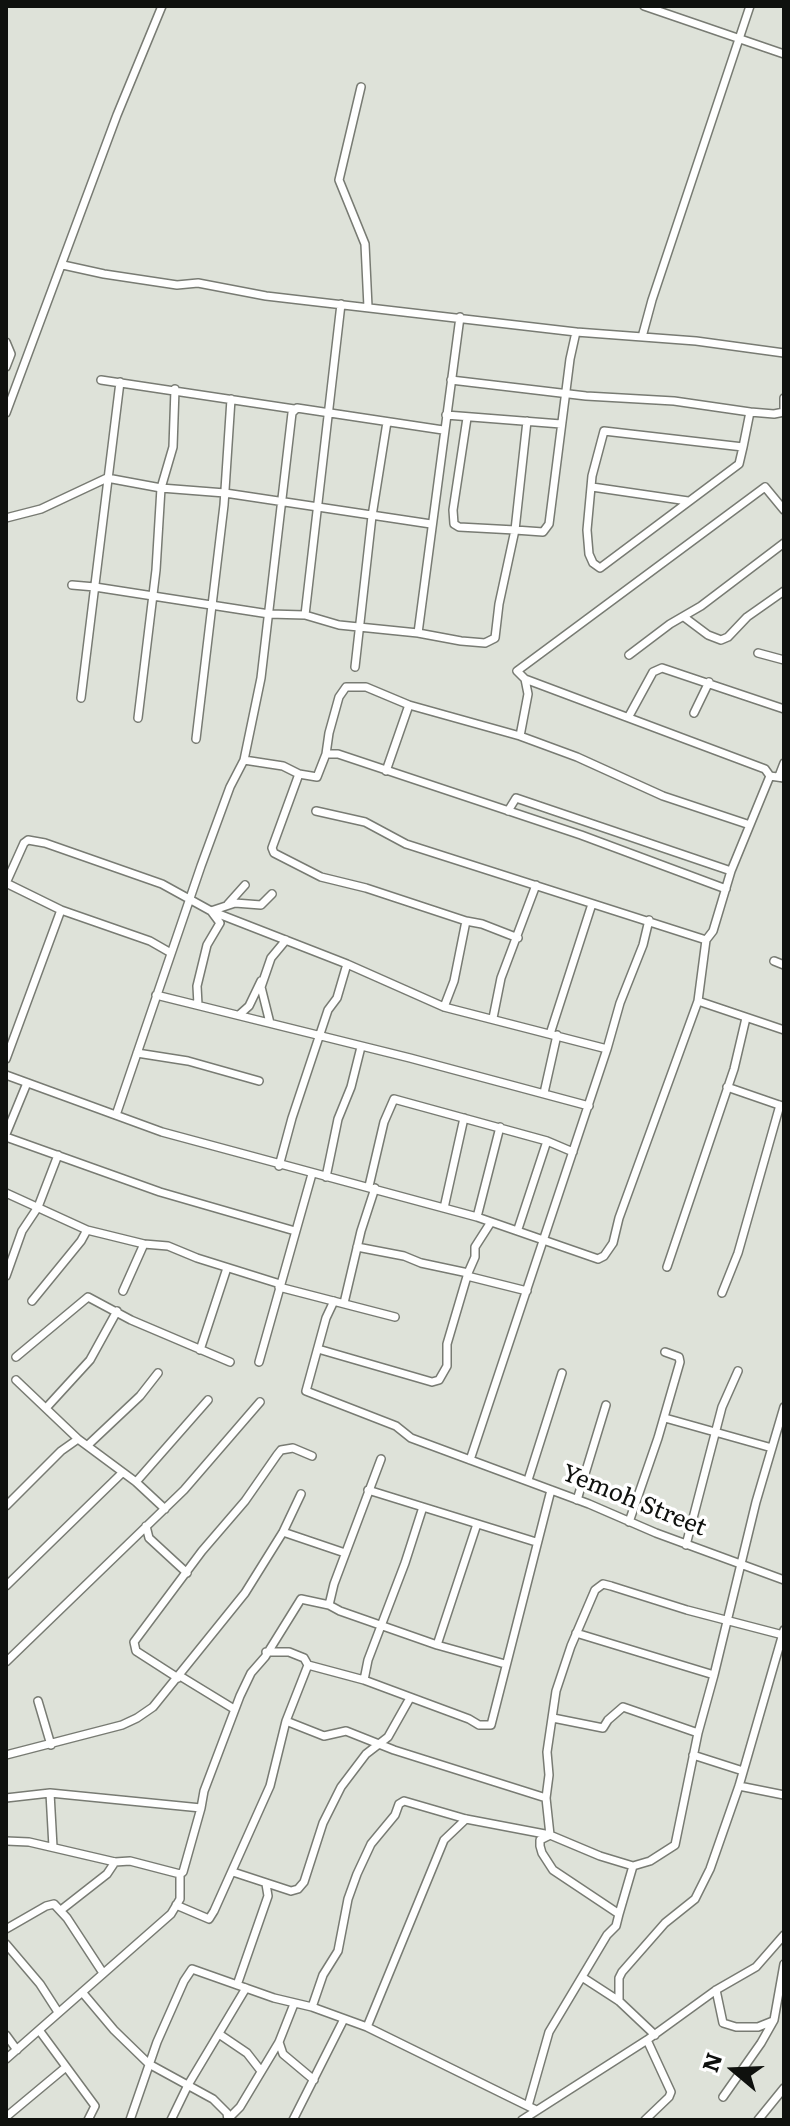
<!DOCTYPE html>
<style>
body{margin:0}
#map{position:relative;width:790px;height:2126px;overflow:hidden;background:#dee2d9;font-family:Literata,serif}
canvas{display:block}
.frame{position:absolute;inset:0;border:8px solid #0f110e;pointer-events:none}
.north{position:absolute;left:694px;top:2030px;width:80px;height:80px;-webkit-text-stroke:6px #fff;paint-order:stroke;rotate:289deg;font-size:22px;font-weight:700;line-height:32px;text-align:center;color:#0f110e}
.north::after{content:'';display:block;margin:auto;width:28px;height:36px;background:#0f110e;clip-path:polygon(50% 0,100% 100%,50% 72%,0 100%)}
</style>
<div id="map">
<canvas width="790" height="2126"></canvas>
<div class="frame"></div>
<div class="north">N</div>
</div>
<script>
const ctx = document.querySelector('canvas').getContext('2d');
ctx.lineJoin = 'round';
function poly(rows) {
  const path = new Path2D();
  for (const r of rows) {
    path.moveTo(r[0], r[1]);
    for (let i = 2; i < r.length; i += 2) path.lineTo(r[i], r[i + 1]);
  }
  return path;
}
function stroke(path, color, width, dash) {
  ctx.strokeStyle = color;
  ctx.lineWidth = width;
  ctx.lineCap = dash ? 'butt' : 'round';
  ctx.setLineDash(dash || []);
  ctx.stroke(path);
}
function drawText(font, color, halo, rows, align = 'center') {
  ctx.font = font + ' Literata,serif';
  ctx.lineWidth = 7;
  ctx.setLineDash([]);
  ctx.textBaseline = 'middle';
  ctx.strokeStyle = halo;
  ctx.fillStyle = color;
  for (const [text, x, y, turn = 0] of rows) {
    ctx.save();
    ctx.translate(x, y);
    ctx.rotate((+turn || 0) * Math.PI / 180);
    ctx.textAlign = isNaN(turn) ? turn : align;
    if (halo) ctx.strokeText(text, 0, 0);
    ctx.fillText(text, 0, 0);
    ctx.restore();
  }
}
const minor = poly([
 [644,6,784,54],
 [361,87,339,180,365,244,368,307],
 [63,265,104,274,177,285,198,283,266,296,576,332,696,341,784,353],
 [341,304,305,615,339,625,418,633,461,641,485,643,495,638,499,604,515,530,543,532,549,524,570,359,576,332],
 [642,337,652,300,750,6],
 [6,342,11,354,6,367],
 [101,380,294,409],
 [451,380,586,396,674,401,750,412,774,414,784,412],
 [784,398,784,411],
 [6,413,117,115,162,6],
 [446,415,561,424],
 [467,418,453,510,454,524,459,527,515,530,527,421],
 [743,447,604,431,592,476,587,530,589,554,593,563,600,568,739,464,743,447,750,412],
 [592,487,688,501],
 [784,510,765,487,517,671,525,679,765,769,770,776,784,778],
 [6,518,41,509,107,478,161,488,225,493,431,524],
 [72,585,95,587,269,614,305,615],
 [684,617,708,635,721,640,728,637,747,617,784,591],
 [418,633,460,317],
 [758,653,784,660],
 [629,655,670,624,701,606,784,543],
 [355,667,372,516,387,422],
 [81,698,120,382],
 [694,713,709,682],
 [629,716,653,672,662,668,784,709],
 [138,718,156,570,161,488,173,447,175,389],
 [520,736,528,694,525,679],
 [196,739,224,505,231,399],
 [326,754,329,733,339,697,346,687,366,687,409,705,520,736,577,757,663,796,750,825],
 [244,760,283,766,299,774,272,848,274,853,321,877,366,888,466,921,482,924,518,938],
 [386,771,409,705],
 [299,774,317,777,326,754,338,754,581,835,726,889],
 [779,776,784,763],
 [316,811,365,822,406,844,706,940],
 [508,811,516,798,731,871],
 [6,883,24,843,28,840,45,843,162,884,211,911,347,964,444,1007,607,1049,620,1003,643,945,649,920],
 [6,883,61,910,150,941,171,953],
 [228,904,245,885],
 [774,961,784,965],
 [156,995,410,1058,589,1106],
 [698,1001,784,1030],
 [198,1005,197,986,207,945,220,923,211,911,235,903,261,905,272,894],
 [444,1007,454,981,466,921],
 [239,1015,249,1006,261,981],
 [493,1018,501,978,536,885],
 [270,1023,261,987,271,958,286,940],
 [550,1034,592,904],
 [137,1053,188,1061,259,1081],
 [6,1059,61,910],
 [6,1075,162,1132,477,1217,598,1259,604,1256,613,1243,619,1218,698,1001,706,940,713,931,731,871,770,776],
 [727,1087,782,1106],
 [544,1093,557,1035],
 [116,1115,201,866,230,787,244,760,261,678,292,413,297,408,443,430],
 [6,1134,27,1083],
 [6,1137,160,1192,295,1231],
 [279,1166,292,1118,328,1010,337,998,347,964],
 [326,1177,338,1119,351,1087,361,1047],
 [369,1186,384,1122,394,1099,547,1141,573,1152],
 [6,1193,87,1230,144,1244,168,1246,197,1258,280,1284],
 [444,1208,464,1118],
 [477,1217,500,1127],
 [518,1229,547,1141],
 [357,1247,404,1256,421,1263,468,1273],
 [667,1267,734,1069,746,1018],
 [6,1276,22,1231,38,1207,58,1155],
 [467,1276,527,1291],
 [279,1287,395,1317],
 [123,1291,144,1244],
 [722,1293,738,1253,780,1105],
 [32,1301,81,1241,87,1230],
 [334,1301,326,1318,306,1391,396,1426,411,1438,589,1504,656,1533,784,1580],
 [344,1303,361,1231,375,1188],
 [318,1349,432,1382,439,1380,447,1366,447,1344,468,1273,475,1257,475,1247,491,1222],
 [200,1350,227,1268],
 [16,1357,88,1297,131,1320,230,1362],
 [259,1362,312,1174],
 [16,1380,78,1439,136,1482,165,1509],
 [47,1407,90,1360,117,1311],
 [665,1418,772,1448],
 [88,1445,140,1396,158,1373],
 [470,1460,607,1049],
 [528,1480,562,1373],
 [136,1482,208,1400],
 [368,1490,536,1542],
 [577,1500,606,1405],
 [6,1506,61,1451,78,1439],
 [629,1522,658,1438,680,1362,679,1357,665,1352],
 [146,1526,149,1538,187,1573],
 [283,1532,345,1553],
 [686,1545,722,1407,738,1371],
 [6,1586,122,1473],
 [329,1605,334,1584,381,1459],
 [576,1633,714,1675],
 [437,1645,477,1524],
 [266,1652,289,1652,304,1658,308,1665,364,1680,469,1719,479,1725,491,1725,551,1490],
 [6,1662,184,1490,260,1402],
 [308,1665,286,1721,324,1736,346,1731,394,1750,546,1798],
 [180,1676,234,1709],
 [178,1678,136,1651,134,1642,202,1551,245,1501,277,1455,281,1450,293,1448,312,1456],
 [364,1680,368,1660,405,1563,423,1507],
 [38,1701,51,1745],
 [553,1718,603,1728,608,1720,623,1707,698,1733],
 [6,1755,122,1725,137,1718,153,1707,245,1593,283,1532,301,1494],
 [693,1755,743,1771],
 [739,1786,784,1795],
 [50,1793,53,1847],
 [6,1798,50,1793,201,1808],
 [6,1841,29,1842,115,1862,130,1861,180,1874],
 [633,1866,619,1914,553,1870,542,1853,540,1846,540,1840,550,1835,546,1798,549,1775,547,1752,556,1691,571,1646,595,1590,603,1584,611,1586,687,1610,783,1635],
 [233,1872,291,1891,298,1889,304,1882,323,1823,341,1787,366,1754,388,1737,410,1698],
 [176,1905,209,1919,214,1911,270,1786,286,1721],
 [61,1910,107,1874,115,1862],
 [6,1929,46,1906,54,1904,67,1918,103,1973],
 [6,1944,40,1984,58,2012],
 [582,1977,619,2001,655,2035],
 [237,1985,268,1896,266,1884],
 [716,1990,723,2023,736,2027,758,2027,773,2021],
 [82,1992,114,2030,149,2064,213,2099,227,2113,228,2120],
 [619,2001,619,1978,622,1972,665,1923,695,1899,710,1869,739,1786,784,1630],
 [312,2007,323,1975,338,1951,348,1899,357,1874,371,1844,395,1815,399,1804,404,1801,466,1819,550,1835,600,1856,633,1866,650,1861,675,1845,698,1733,714,1675,756,1502,784,1407],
 [367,2027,444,1840,466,1819],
 [39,2030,95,2106,88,2120],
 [219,2034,247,2053,261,2071],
 [6,2035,17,2050],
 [279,2042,283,2054,314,2080],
 [6,2059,171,1914,180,1899,180,1874,183,1872,201,1808,204,1791,240,1696,251,1673,265,1657,301,1599,329,1605,340,1611,437,1645,505,1664],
 [723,2097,761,2043,774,2020,784,1964],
 [528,2106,549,2032,607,1935,616,1926,619,1914],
 [6,2117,66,2067],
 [229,2118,240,2107,279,2042,294,2004],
 [130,2120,157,2042,184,1981,192,1969,274,1998,312,2007,367,2027,536,2110],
 [171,2120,188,2085,246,1988],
 [293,2120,344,2019],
 [522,2120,647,2040,716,1990,756,1967,784,1935],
 [645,2120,669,2097,671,2092,647,2040],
 [758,2120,784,2088]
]);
stroke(minor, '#787b73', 10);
stroke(minor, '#fff', 7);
drawText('24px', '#0f110e', '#fff', [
 ["Yemoh Street",634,1501,22]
]);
</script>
